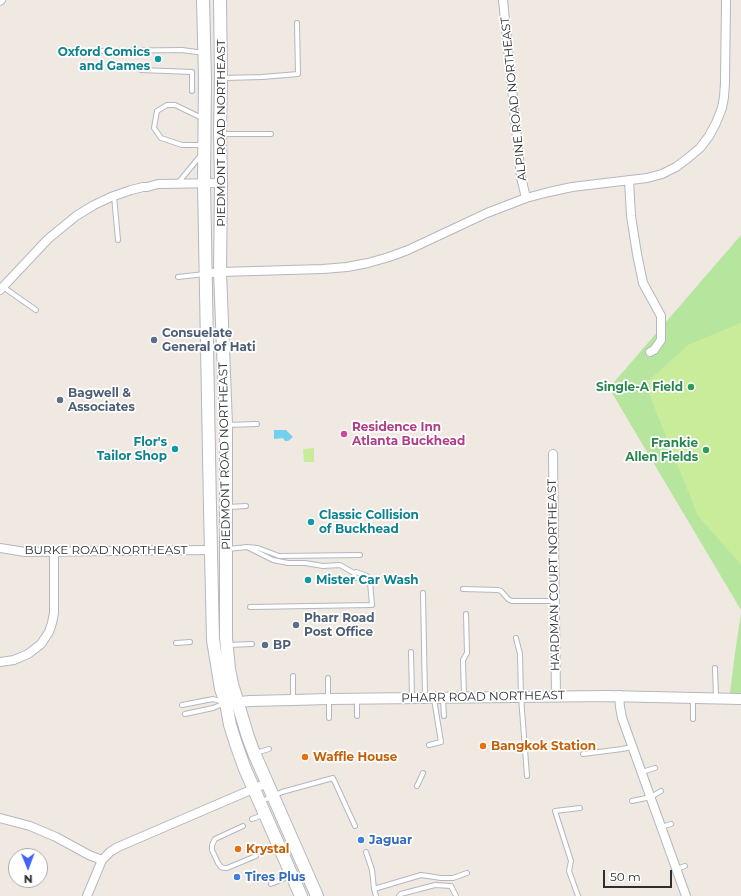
<!DOCTYPE html>
<style>
body{margin:0}
#map{position:relative;width:741px;height:896px;overflow:hidden;background:#efe9e1;font-family:Montserrat,sans-serif}
canvas{display:block}
.north{position:absolute;left:8px;top:848px;width:40px;height:40px;box-sizing:border-box;background:#fff;border:1px solid #ababab;border-radius:50%;rotate:179deg;font-size:11px;font-weight:700;line-height:16px;text-align:center;color:#2e2e2e}
.north::after{content:'';display:block;margin:auto;width:14px;height:18px;background:#4264fb;clip-path:polygon(50% 0,100% 100%,50% 72%,0 100%)}
.scale{position:absolute;left:603px;top:870px;width:69px;height:18px;box-sizing:border-box;border:2px solid #2e2e2e;border-top:0;padding-left:5px;font-size:12px;line-height:14px;white-space:nowrap;color:#2e2e2e;-webkit-text-stroke:3px #fff;paint-order:stroke}
</style>
<div id="map">
<canvas width="741" height="896"></canvas>
<div class="north">N</div>
<div class="scale">50 m</div>
</div>
<script>
const ctx = document.querySelector('canvas').getContext('2d');
ctx.lineJoin = 'round';
function fill(path, color) {
  ctx.fillStyle = color;
  ctx.fill(path, 'evenodd');
}
function poly(rows) {
  const path = new Path2D();
  for (const r of rows) {
    path.moveTo(r[0], r[1]);
    for (let i = 2; i < r.length; i += 2) path.lineTo(r[i], r[i + 1]);
  }
  return path;
}
function stroke(path, color, width, dash) {
  ctx.strokeStyle = color;
  ctx.lineWidth = width;
  ctx.lineCap = dash ? 'butt' : 'round';
  ctx.setLineDash(dash || []);
  ctx.stroke(path);
}
function drawText(font, color, halo, rows, align = 'center') {
  ctx.font = font + ' Montserrat,sans-serif';
  ctx.lineWidth = 3.5;
  ctx.setLineDash([]);
  ctx.textBaseline = 'middle';
  ctx.strokeStyle = halo;
  ctx.fillStyle = color;
  for (const [text, x, y, turn = 0] of rows) {
    ctx.save();
    ctx.translate(x, y);
    ctx.rotate((+turn || 0) * Math.PI / 180);
    ctx.textAlign = isNaN(turn) ? turn : align;
    if (halo) ctx.strokeText(text, 0, 0);
    ctx.fillText(text, 0, 0);
    ctx.restore();
  }
}
fill(poly([
 [741,235,741,610,609,388],
 [741,613,741,693,730,693,735,653]
]), '#b6e59e');
fill(poly([
 [740,323,741,323,741,565,698,516,645,384,688,345],
 [314,448,314,462,304,462,303,449]
]), '#c9ec9a');
fill(poly([
 [274,430,286,430,293,437,288,441,285,441,283,438,274,439]
]), '#75cff0');
const service = poly([
 [100,51,182,50,204,53],
 [141,70,192,72,192,91],
 [223,78,262,77,298,74,297,23],
 [202,118,175,105,167,105,157,111,154,128,161,138,182,145,202,145],
 [222,134,271,134],
 [178,183,201,155],
 [114,196,118,240],
 [178,277,205,274],
 [3,287,36,310],
 [227,425,257,424],
 [228,507,246,506],
 [247,547,273,560,288,563,305,563,323,566,340,565,354,573,355,577,363,581,370,582,372,605,250,607],
 [228,549,247,547,258,548,279,556,360,555],
 [354,573,356,572,367,576,370,582],
 [463,589,498,590,501,591,508,599,512,601,555,601],
 [423,593,425,697],
 [516,638,520,654,521,697,527,776],
 [176,643,190,642],
 [229,645,252,644],
 [411,652,412,697],
 [715,668,716,698],
 [293,676,293,700],
 [328,678,328,699],
 [464,697,463,660,467,653,466,614],
 [693,698,693,719],
 [329,699,329,718],
 [443,699,444,716],
 [182,705,213,699,223,702],
 [185,714,213,708,225,703],
 [357,716,357,700],
 [429,745,441,742,434,699],
 [256,753,269,749],
 [583,754,622,749,632,747],
 [642,772,655,768],
 [417,786,423,773],
 [632,801,651,797,661,791],
 [260,802,282,792,333,778,355,826],
 [252,819,263,815],
 [243,826,215,839,212,845,212,850,218,863,221,867,224,868,227,868,256,856],
 [661,827,671,824],
 [265,850,277,845],
 [366,852,372,870,374,889],
 [676,869,685,866],
 [271,884,290,876],
 [376,896,374,889,421,875,441,878,453,878,467,873],
 [399,896,401,894,435,885,451,886,456,896],
 [578,896,569,871,571,861,555,811,580,808]
]);
const minor = poly([
 [503,0,521,177,526,198],
 [0,1,1,0],
 [629,180,631,216,637,254,643,283,661,316,661,340,654,350,650,352],
 [205,274,220,272,323,269,347,267,368,263,389,257,408,250,487,213,526,198,549,192,572,187,647,178,662,174,676,167,688,158,700,148,709,136,716,123,722,108,724,97,725,83,726,0],
 [0,290,48,239,76,216,94,205,111,197,131,190,143,187,147,187,158,184,221,183],
 [553,454,556,696],
 [0,548,25,552,211,550],
 [0,662,14,660,28,654,41,644,49,632,52,623,54,613,54,552],
 [619,695,620,707,622,718,686,896],
 [0,818,30,826,56,837,89,855,102,860],
 [87,896,102,860,110,852,118,847,267,783]
]);
const tertiary = poly([
 [230,703,250,701,293,700,328,699,606,696,741,699]
]);
const secondary = poly([
 [203,0,205,78,204,183,210,508,213,640,221,689,226,703,230,725,236,744,245,769,301,896],
 [220,0,221,78,220,134,221,183,220,272,226,425,226,638,229,669,232,684,248,737,254,753,317,896]
]);
stroke(service, '#b4b7c1', 6);
stroke(minor, '#b4b7c1', 10);
stroke(tertiary, '#b4b7c1', 12);
stroke(secondary, '#b4b7c1', 14);
stroke(service, '#fff', 4);
stroke(minor, '#fff', 8);
stroke(tertiary, '#fff', 10);
stroke(secondary, '#fff', 12);
for (const [x, y, r, color] of [
 [158,59,4,"#0f9aa8"],
 [154,340,4,"#5c6f8a"],
 [691,387,4,"#2e9e5b"],
 [60,400,4,"#5c6f8a"],
 [344,434,4,"#d1479c"],
 [175,449,4,"#0f9aa8"],
 [706,450,4,"#2e9e5b"],
 [311,522,4,"#0f9aa8"],
 [308,580,4,"#0f9aa8"],
 [296,625,4,"#5c6f8a"],
 [265,645,4,"#5c6f8a"],
 [483,746,4,"#e8710a"],
 [305,757,4,"#e8710a"],
 [361,840,4,"#3f7fe0"],
 [238,849,4,"#e8710a"],
 [237,877,4,"#3f7fe0"]
]) {
  const dot = new Path2D();
  dot.arc(x, y, r, 0, 2 * Math.PI);
  ctx.fillStyle = color;
  ctx.fill(dot);
  stroke(dot, '#fff', 1.5);
}
drawText('bold 12px', '#0d838f', '#fff', [
 ["Oxford Comics",150,52],
 ["and Games",150,66],
 ["Flor's",167,442],
 ["Tailor Shop",167,456],
 ["Classic Collision",319,515,"left"],
 ["of Buckhead",319,529,"left"],
 ["Mister Car Wash",316,580,"left"]
], 'right');
drawText('12px', '#2e2e2e', '#fff', [
 ["ALPINE ROAD NORTHEAST",514,99,-96],
 ["PIEDMONT ROAD NORTHEAST",221,133,-90],
 ["PIEDMONT ROAD NORTHEAST",225,456,-91],
 ["BURKE ROAD NORTHEAST",106,550],
 ["HARDMAN COURT NORTHEAST",554,575,-91],
 ["PHARR ROAD NORTHEAST",483,697,-1]
]);
drawText('bold 12px', '#4e5e75', '#fff', [
 ["Consuelate",162,333],
 ["General of Hati",162,347],
 ["Bagwell &",68,393],
 ["Associates",68,407],
 ["Pharr Road",304,618],
 ["Post Office",304,632],
 ["BP",273,645]
], 'left');
drawText('bold 12px', '#27864d', '#fff', [
 ["Single-A Field",683,387],
 ["Frankie",698,443],
 ["Allen Fields",698,457]
], 'right');
drawText('bold 12px', '#b23c85', '#fff', [
 ["Residence Inn",352,427],
 ["Atlanta Buckhead",352,441]
], 'left');
drawText('bold 12px', '#c56008', '#fff', [
 ["Bangkok Station",491,746],
 ["Waffle House",313,757],
 ["Krystal",246,849]
], 'left');
drawText('bold 12px', '#366cbe', '#fff', [
 ["Jaguar",369,840],
 ["Tires Plus",245,877]
], 'left');
</script>
